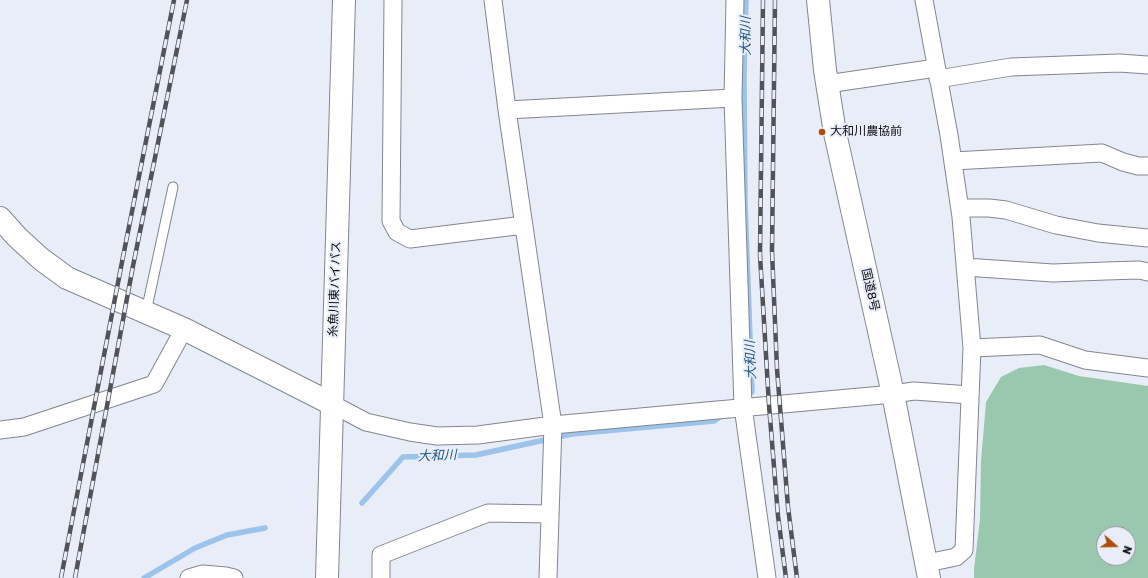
<!DOCTYPE html>
<meta charset="utf-8">
<style>
body{margin:0}
#map{position:relative;width:1148px;height:578px;overflow:hidden;background:#e8edf8;font-family:Rubik,sans-serif}
canvas{display:block}
.north{position:absolute;left:1096px;top:526px;width:40px;height:40px;box-sizing:border-box;background:#e8edf8;border:1px solid #90949c;border-radius:50%;rotate:110deg;font-size:11px;font-weight:700;line-height:16px;text-align:center;color:#0d0e12}
.north::after{content:'';display:block;margin:auto;width:14px;height:18px;background:#ae4c0c;clip-path:polygon(50% 0,100% 100%,50% 72%,0 100%)}
</style>
<div id="map">
<canvas width="1148" height="578"></canvas>
<div class="north">N</div>
</div>
<script>
const ctx = document.querySelector('canvas').getContext('2d');
ctx.lineJoin = 'round';
function fill(path, color) {
  ctx.fillStyle = color;
  ctx.fill(path, 'evenodd');
}
function poly(rows) {
  const path = new Path2D();
  for (const r of rows) {
    path.moveTo(r[0], r[1]);
    for (let i = 2; i < r.length; i += 2) path.lineTo(r[i], r[i + 1]);
  }
  return path;
}
function stroke(path, color, width, dash) {
  ctx.strokeStyle = color;
  ctx.lineWidth = width;
  ctx.lineCap = dash ? 'butt' : 'round';
  ctx.setLineDash(dash || []);
  ctx.stroke(path);
}
function drawText(font, color, halo, rows, align = 'center') {
  ctx.font = font + ' Rubik,"Noto Sans JP",sans-serif';
  ctx.lineWidth = 4;
  ctx.setLineDash([]);
  ctx.textBaseline = 'middle';
  ctx.strokeStyle = halo;
  ctx.fillStyle = color;
  for (const [text, x, y, turn = 0] of rows) {
    ctx.save();
    ctx.translate(x, y);
    ctx.rotate((+turn || 0) * Math.PI / 180);
    ctx.textAlign = isNaN(turn) ? turn : align;
    if (halo) ctx.strokeText(text, 0, 0);
    ctx.fillText(text, 0, 0);
    ctx.restore();
  }
}
fill(poly([
 [1044,365,1079,376,1148,386,1148,578,974,578,974,569,980,519,981,461,986,402,1001,377,1019,368],
 [1104,534,1128,534,1128,558,1104,558]
]), '#9ac8af');
stroke(poly([
 [746,0,744,74,745,201,752,392,746,396],
 [362,503,403,457,476,455,572,434,714,421,724,414],
 [144,578,195,548,227,535,265,528]
]), '#9cc3ea', 5.5);
const service = poly([
 [146,312,173,187]
]);
const minor = poly([
 [393,0,391,221,397,232,410,239,524,225],
 [493,0,507,110,553,425,548,578],
 [735,0,733,98,743,407,767,578],
 [924,0,949,135,961,217,972,348,964,550,956,557,927,563],
 [938,79,1011,67,1119,63,1148,65],
 [827,84,936,68],
 [507,110,733,98],
 [953,161,1102,153,1123,162,1138,166,1148,166],
 [960,208,989,208,1006,210,1056,225,1098,233,1148,238],
 [965,267,1053,273,1106,271,1139,270,1148,272],
 [972,348,1040,345,1085,360,1148,368],
 [332,404,366,422,410,432,437,436,478,435,553,425,893,394,914,391,970,395],
 [0,430,24,427,154,384,184,329],
 [189,578,203,574,226,576,234,578],
 [381,578,381,555,488,513,550,514]
]);
const tertiary = poly([
 [0,218,17,237,41,259,67,278,184,329,332,404]
]);
const trunk = poly([
 [818,0,825,70,835,133,893,394,929,578],
 [327,578,344,0]
]);
stroke(service, '#828690', 11);
stroke(minor, '#828690', 19);
stroke(tertiary, '#828690', 24);
stroke(trunk, '#828690', 24);
stroke(service, '#fff', 9);
stroke(minor, '#fff', 17);
stroke(tertiary, '#fff', 22);
stroke(trunk, '#fff', 22);
const rail = poly([
 [763,0,760,255,769,405,778,516,786,578],
 [775,0,772,251,777,369,788,507,797,578],
 [61,578,122,262,174,0],
 [75,578,133,266,187,0]
]);
stroke(rail, '#515359', 4.5);
stroke(rail, '#e8edf8', 3, [9]);
for (const [x, y, r, color] of [
 [822,132,4,"#ae4c0c"]
]) {
  const dot = new Path2D();
  dot.arc(x, y, r, 0, 2 * Math.PI);
  ctx.fillStyle = color;
  ctx.fill(dot);
  stroke(dot, '#e8edf8', 1.5);
}
drawText('12px', '#0d0e12', '#e8edf8', [
 ["大和川農協前",830,132]
], 'left');
drawText('12px', '#0d0e12', '#e8edf8', [
 ["糸魚川東バイパス",335,289,-88],
 ["国道8号",870,290,77]
]);
drawText('italic 13px', '#1f5788', '#e8edf8', [
 ["大和川",746,36,-90],
 ["大和川",751,360,-92],
 ["大和川",437,456,-2]
]);
</script>
